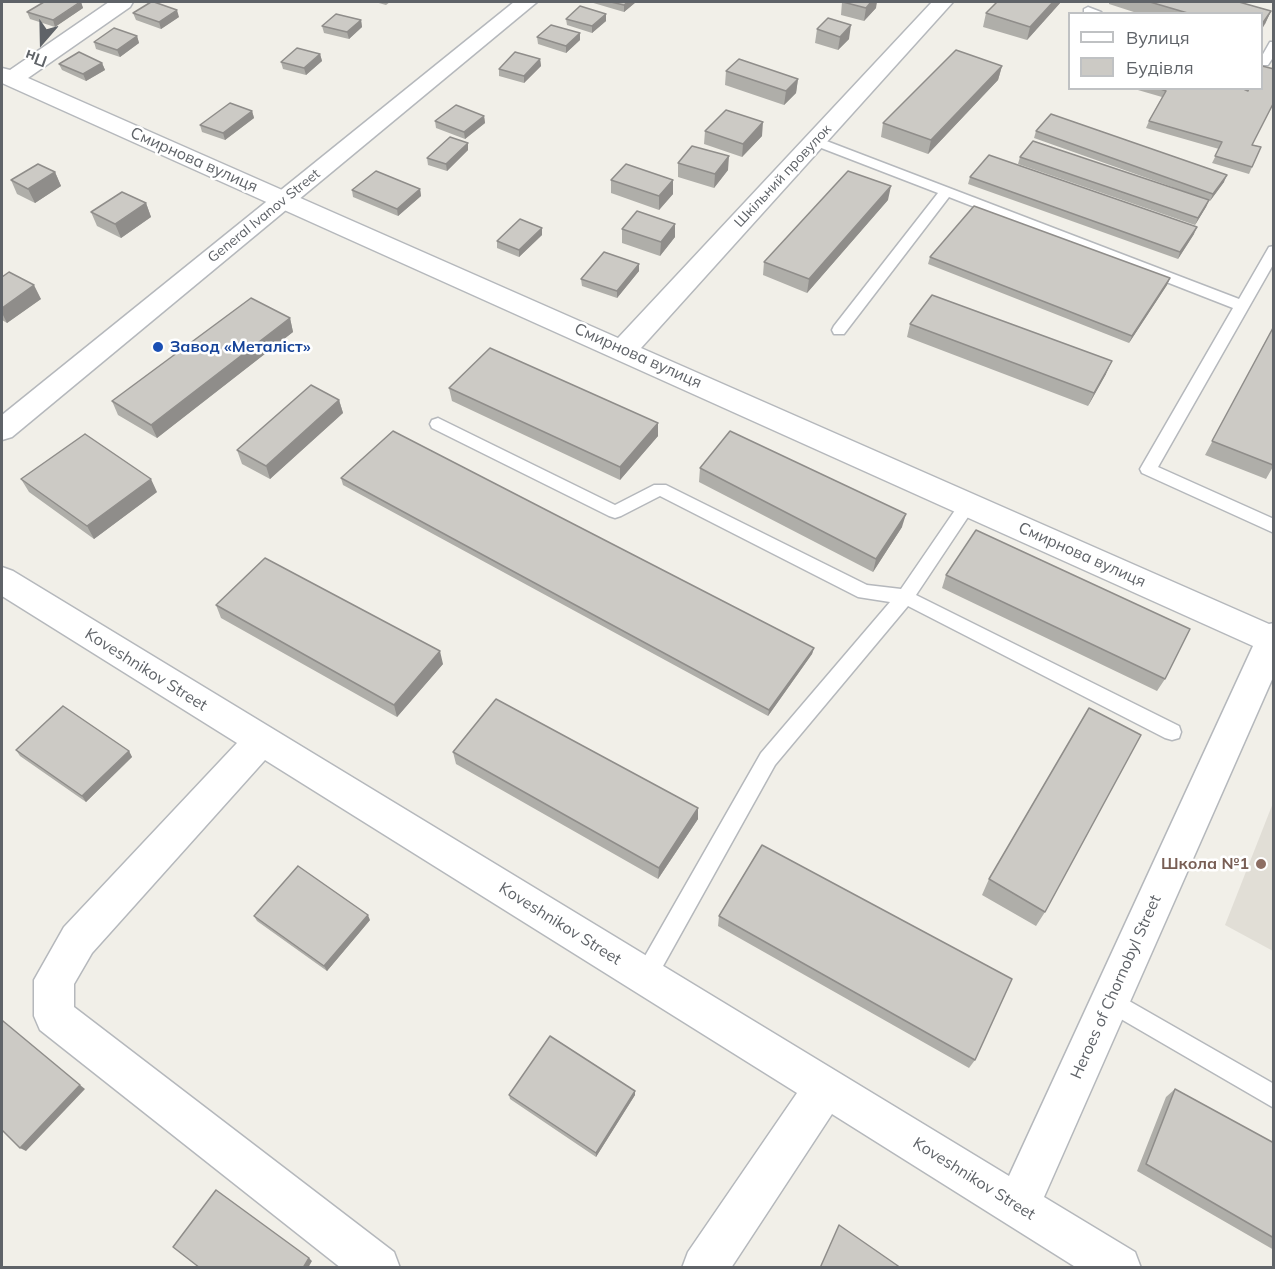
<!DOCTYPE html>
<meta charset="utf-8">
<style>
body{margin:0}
#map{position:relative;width:1275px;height:1269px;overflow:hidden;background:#f1efe8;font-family:Mulish,sans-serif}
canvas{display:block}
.frame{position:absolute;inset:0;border:3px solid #5f6368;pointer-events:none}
.legend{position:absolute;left:1068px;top:12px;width:195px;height:78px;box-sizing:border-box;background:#fff;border:2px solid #bfc1c3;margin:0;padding:8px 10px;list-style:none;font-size:18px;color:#5f6368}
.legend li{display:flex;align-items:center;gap:12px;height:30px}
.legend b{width:30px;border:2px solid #bfc1c3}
.north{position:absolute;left:12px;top:12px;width:60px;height:60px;-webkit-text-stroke:4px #fff;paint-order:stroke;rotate:200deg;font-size:16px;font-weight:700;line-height:24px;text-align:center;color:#5f6368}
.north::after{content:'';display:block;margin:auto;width:21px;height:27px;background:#5f6368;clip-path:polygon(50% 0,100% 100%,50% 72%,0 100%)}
</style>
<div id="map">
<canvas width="1275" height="1269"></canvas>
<div class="frame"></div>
<ul class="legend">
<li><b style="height:8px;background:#fff"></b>Вулиця</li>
<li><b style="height:16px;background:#cccac5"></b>Будівля</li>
</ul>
<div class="north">Пн</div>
</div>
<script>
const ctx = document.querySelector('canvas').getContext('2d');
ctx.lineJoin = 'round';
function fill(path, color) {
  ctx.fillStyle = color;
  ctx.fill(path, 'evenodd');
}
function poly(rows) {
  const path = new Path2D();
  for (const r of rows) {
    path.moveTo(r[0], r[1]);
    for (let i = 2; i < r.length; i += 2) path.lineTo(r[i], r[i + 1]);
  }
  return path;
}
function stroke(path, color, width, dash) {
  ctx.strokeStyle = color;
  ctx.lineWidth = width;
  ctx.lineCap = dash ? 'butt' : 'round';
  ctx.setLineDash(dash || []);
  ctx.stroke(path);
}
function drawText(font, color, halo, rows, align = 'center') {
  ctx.font = font + ' Mulish,sans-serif';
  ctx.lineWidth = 5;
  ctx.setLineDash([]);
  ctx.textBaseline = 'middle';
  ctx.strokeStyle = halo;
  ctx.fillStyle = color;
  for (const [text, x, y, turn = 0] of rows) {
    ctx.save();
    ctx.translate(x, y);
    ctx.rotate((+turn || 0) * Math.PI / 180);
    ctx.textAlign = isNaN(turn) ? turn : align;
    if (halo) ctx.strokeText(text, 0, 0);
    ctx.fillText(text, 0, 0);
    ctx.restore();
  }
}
fill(poly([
 [1273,803,1273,951,1225,925]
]), '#e1ded6');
const service = poly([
 [1088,7,1101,12,1103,14,1084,13,1084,9,1088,7],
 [1270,42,1274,42,1274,56,1268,65,1262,65,1262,56,1270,42],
 [816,137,1239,299,1269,247,1274,246,1274,263,1158,467,1274,519,1274,533,1142,473,1140,469,1233,308,949,197,844,334,834,334,832,330,834,326,938,193,811,144,810,141,816,137],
 [438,418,615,505,654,485,666,485,867,585,901,589,962,500,968,498,974,500,976,504,974,508,916,595,1179,726,1181,732,1179,738,1172,740,1165,738,908,606,775,765,653,984,645,987,637,984,634,977,637,970,761,753,890,602,858,597,660,496,621,516,615,518,609,516,432,428,430,424,432,420,438,418],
 [1110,990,1274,1084,1274,1108,1102,1008,1099,1001,1102,994,1110,990]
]);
const minor = poly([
 [109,2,133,2,130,7,28,78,618,338,932,2,953,2,641,348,1269,624,1274,623,1274,675,1044,1197,1135,1252,1141,1268,1077,1268,832,1114,731,1268,682,1268,688,1252,797,1093,265,760,92,953,74,984,74,1007,394,1252,400,1268,341,1268,40,1030,34,1016,34,980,64,927,237,743,2,596,2,567,13,571,1009,1176,1253,646,2,83,2,68,10,70,109,2]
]);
const tertiary = poly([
 [514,2,537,2,12,437,2,440,2,415,514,2]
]);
stroke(service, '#b5b8bc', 3);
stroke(minor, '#b5b8bc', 3);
stroke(tertiary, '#b5b8bc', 3);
fill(service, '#fff');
fill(minor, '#fff');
fill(tertiary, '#fff');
fill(poly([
 [81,2,83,8,55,27,30,19,27,12],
 [375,2,390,2,386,5],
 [590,2,636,2,624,12],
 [842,2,876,8,864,21,841,15],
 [1061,2,1027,40,983,27,986,13],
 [1109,2,1239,2,1271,11,1265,24,1262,14,1140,14,1109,4],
 [133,13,179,17,161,29,136,20],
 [566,19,606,21,592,33,567,25],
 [361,20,362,27,349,39,324,33,322,26],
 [817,29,849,39,838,50,815,43],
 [137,36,139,43,120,57,96,49,94,42],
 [537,37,580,40,566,53,538,44],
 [320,54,322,61,306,75,283,69,281,62],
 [540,59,541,66,524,83,499,76,499,69],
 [102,63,105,70,86,81,62,70,59,64],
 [1002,66,998,80,928,154,881,137,883,123],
 [726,71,798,79,796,93,784,105,725,85],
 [1131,88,1241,88,1253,145,1261,147,1249,174,1212,163,1219,149,1146,128,1149,121,1162,97],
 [252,111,254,118,225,140,202,132,200,125],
 [484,116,485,123,465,139,436,128,435,121],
 [705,131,762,136,742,157,704,144],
 [1036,131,1224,182,1210,201,1209,200,1206,207,1195,225,1018,164,1020,157,1175,188,1034,138],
 [468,143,468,150,447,171,428,165,427,158],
 [678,163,728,170,714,188,678,177],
 [55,172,61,186,35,203,17,194,11,180],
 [970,177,1194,234,1178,259,968,184],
 [611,180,673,180,673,194,659,210,611,193],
 [420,189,421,196,398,216,353,197,352,190],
 [888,200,807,293,763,275,764,262],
 [146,203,151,217,121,238,97,226,91,212],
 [675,224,675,237,660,256,622,243,622,229],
 [542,228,542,235,519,257,497,248,497,241],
 [930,257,1170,278,1167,285,1129,343,928,264],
 [639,264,639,271,617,298,582,286,581,279],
 [2,277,41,299,7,323,2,320],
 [290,318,293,332,157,438,118,415,112,401],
 [910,324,1106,374,1088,406,907,337],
 [1274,326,1274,465,1266,479,1205,455],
 [449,388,658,436,620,480,452,401],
 [339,400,343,413,270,479,242,464,237,450],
 [700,468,902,527,873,572,699,482],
 [341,478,814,648,812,654,768,716,343,485],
 [21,479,157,492,94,539,29,492],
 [946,575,1165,679,1157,691,942,588],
 [216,605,443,664,397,717,221,618],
 [16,750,129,751,132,757,86,802,20,756],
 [453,752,698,819,658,879,456,764],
 [989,879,1045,912,1036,926,982,895],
 [254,916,370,920,327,971,257,921],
 [719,916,975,1060,969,1068,718,926],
 [1175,1089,1274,1143,1274,1250,1137,1171,1166,1097],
 [509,1095,635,1095,596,1157,510,1099]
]), '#afaea9');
fill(poly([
 [81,2,83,8,55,27,53,20],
 [628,2,636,2,624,12,624,5],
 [871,2,877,2,876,8,864,21,866,8],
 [1053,2,1061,2,1027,40,1030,27],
 [177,10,179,17,161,29,159,22],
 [1271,11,1265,24,1262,29,1262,24],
 [606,14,606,21,592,33,592,26],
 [361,20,362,27,349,39,347,32],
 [851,25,849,39,838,50,840,37],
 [580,33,580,40,566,53,566,46],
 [137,36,139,43,120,57,117,50],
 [320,54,322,61,306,75,304,68],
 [540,59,541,66,524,83,524,76],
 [102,63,105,70,86,81,83,74],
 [1002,66,998,80,928,154,931,140],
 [798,79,796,93,784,105,786,91],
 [252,111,254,118,225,140,223,133],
 [484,116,485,123,465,139,464,132],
 [763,122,762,136,742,157,743,144],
 [468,143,468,150,447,171,446,164],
 [729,156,728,170,714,188,715,174],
 [55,172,61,186,35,203,28,189],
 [1227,175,1224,182,1210,201,1213,194],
 [673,180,673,194,659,210,659,196],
 [891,186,888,200,807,293,809,279],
 [420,189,421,196,398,216,397,209],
 [1209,200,1206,207,1195,225,1198,218],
 [146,203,151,217,121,238,115,224],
 [675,224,675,237,660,256,661,242],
 [1197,227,1194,234,1178,259,1180,252],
 [542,228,542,235,519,257,519,250],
 [639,264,639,271,617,298,617,291],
 [1170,278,1167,285,1129,343,1132,336],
 [34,285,41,299,7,323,2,313,2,308],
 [290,318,293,332,157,438,151,425],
 [1112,361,1106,374,1088,406,1094,393],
 [339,400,343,413,270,479,266,466],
 [658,423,658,436,620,480,620,467],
 [151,479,157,492,94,539,87,526],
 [906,514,902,527,873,572,876,559],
 [814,648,812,654,768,716,769,710],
 [440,651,443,664,397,717,394,705],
 [129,751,132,757,86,802,82,796],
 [698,808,698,819,658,879,659,868],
 [368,915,370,920,327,971,324,966],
 [80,1085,85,1089,26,1151,20,1148],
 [635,1091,635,1095,596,1157,596,1153],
 [309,1258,312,1261,308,1268,303,1268]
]), '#8f8d8a');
const building = poly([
 [44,2,80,2,53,20,27,12,44,2],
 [151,2,154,2,177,10,159,22,133,13,151,2],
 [611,2,628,2,624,5,611,2],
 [843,2,871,2,866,8,843,2],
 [997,2,1053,2,1030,27,986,13,997,2],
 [1150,2,1239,2,1271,11,1262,24,1262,14,1191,14,1150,2],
 [580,6,606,14,592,26,566,19,580,6],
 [336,14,361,20,347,32,322,26,336,14],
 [828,18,851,25,840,37,817,29,828,18],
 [551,25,580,33,566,46,537,37,551,25],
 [114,28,137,36,117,50,94,42,114,28],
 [297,48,320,54,304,68,281,62,297,48],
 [956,50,1002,66,931,140,883,123,956,50],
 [79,52,102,63,83,74,59,64,79,52],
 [515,52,540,59,524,76,499,69,515,52],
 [739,59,798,79,786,91,726,71,739,59],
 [1262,66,1274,69,1274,102,1252,145,1261,147,1252,167,1215,156,1222,142,1149,121,1166,91,1158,88,1241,88,1248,91,1249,88,1262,88,1262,66],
 [230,103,252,111,223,133,200,125,230,103],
 [456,105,484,116,464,132,435,121,456,105],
 [726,110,763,122,743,144,705,131,726,110],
 [1051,114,1227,175,1213,194,1036,131,1051,114],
 [450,137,468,143,446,164,427,158,450,137],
 [1033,141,1209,200,1198,218,1020,157,1033,141],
 [692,146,729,156,715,174,678,163,692,146],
 [989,155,1197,227,1180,252,970,177,989,155],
 [38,164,55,172,28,189,11,180,38,164],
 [626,164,673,180,659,196,611,180,626,164],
 [376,171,420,189,397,209,352,190,376,171],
 [848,171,891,186,809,279,764,262,848,171],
 [122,192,146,203,115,224,91,212,122,192],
 [974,206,1170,278,1132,336,930,257,974,206],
 [637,211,675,224,661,242,622,229,637,211],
 [520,219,542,228,519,250,497,241,520,219],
 [604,252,639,264,617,291,581,279,604,252],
 [9,272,34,285,2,308,2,277,9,272],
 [932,295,1112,361,1094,393,910,324,932,295],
 [251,298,290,318,151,425,112,401,251,298],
 [1274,326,1274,465,1273,465,1212,441,1274,326],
 [490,348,658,423,620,467,449,388,490,348],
 [311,385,339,400,266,466,237,450,311,385],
 [393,431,814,648,769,710,341,478,393,431],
 [730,431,906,514,876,559,700,468,730,431],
 [85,434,151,479,87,526,21,479,85,434],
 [976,530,1190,629,1165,679,946,575,976,530],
 [265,558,440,651,394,705,216,605,265,558],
 [496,699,698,808,659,868,453,752,496,699],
 [63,706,129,751,82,796,16,750,63,706],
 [1089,708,1141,735,1045,912,989,879,1089,708],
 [762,845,1012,979,975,1060,719,916,762,845],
 [298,866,368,915,324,966,254,916,298,866],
 [3,1021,80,1085,20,1148,2,1130,2,1023,3,1021],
 [550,1036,635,1091,596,1153,509,1095,550,1036],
 [1175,1089,1274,1143,1274,1238,1146,1164,1175,1089],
 [216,1190,309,1258,303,1268,200,1268,173,1247,216,1190],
 [839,1225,901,1268,820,1268,839,1225]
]);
fill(building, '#cccac5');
stroke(building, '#8f8d8a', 1.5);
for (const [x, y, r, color] of [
 [158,347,6,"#1a4fb4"],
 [1261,864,6,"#8d6e63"]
]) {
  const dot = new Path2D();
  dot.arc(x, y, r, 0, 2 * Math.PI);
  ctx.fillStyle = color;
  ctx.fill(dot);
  stroke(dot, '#fff', 2);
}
drawText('14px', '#5f6368', '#fff', [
 ["Шкільний провулок",783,176,-47],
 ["General Ivanov Street",264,216,-39]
]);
drawText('16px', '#5f6368', '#fff', [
 ["Смирнова вулиця",194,160,24],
 ["Смирнова вулиця",638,356,24],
 ["Смирнова вулиця",1082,555,24],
 ["Koveshnikov Street",146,670,32],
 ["Koveshnikov Street",560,924,32],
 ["Heroes of Chornobyl Street",1116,987,-66],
 ["Koveshnikov Street",974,1179,32]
]);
drawText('bold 16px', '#164399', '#fff', [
 ["Завод «Металіст»",170,347]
], 'left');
drawText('bold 16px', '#785e54', '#fff', [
 ["Школа №1",1249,864]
], 'right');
</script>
